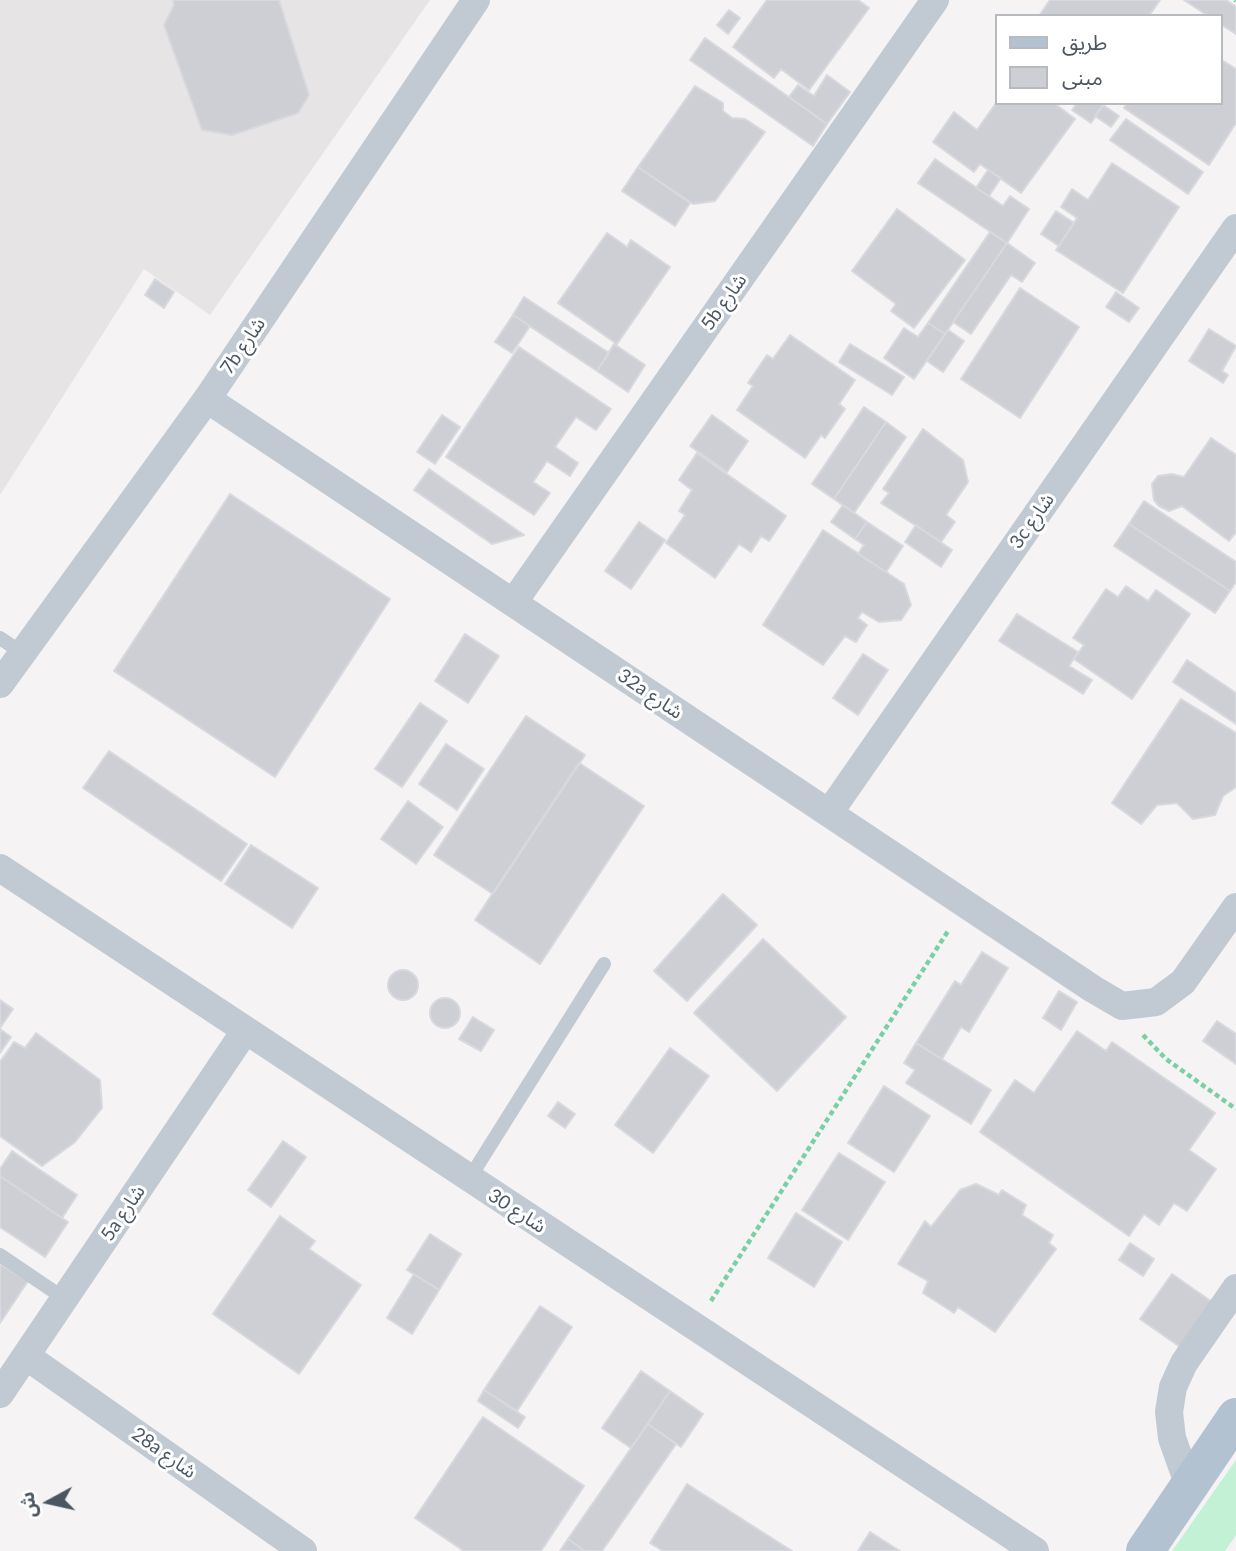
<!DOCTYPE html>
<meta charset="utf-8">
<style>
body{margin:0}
#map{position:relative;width:1236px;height:1551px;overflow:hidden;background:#f5f3f3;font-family:Lato,"Noto Sans Arabic",sans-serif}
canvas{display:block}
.legend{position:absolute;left:995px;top:14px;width:228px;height:91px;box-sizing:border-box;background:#fff;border:2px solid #b7bbc0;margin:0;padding:9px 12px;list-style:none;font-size:21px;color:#4a5661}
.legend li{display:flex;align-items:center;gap:14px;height:35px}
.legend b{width:35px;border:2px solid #b7bbc0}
.north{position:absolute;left:14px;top:1467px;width:70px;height:70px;-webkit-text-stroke:5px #fff;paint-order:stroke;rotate:262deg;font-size:19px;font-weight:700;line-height:28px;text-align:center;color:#4a5661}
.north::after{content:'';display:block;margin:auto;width:24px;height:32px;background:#4a5661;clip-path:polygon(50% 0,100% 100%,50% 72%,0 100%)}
</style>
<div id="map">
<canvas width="1236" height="1551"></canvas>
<ul class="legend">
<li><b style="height:9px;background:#b3c2d1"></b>طريق</li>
<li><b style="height:19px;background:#cdcfd5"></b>مبنى</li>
</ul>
<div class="north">ش</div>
</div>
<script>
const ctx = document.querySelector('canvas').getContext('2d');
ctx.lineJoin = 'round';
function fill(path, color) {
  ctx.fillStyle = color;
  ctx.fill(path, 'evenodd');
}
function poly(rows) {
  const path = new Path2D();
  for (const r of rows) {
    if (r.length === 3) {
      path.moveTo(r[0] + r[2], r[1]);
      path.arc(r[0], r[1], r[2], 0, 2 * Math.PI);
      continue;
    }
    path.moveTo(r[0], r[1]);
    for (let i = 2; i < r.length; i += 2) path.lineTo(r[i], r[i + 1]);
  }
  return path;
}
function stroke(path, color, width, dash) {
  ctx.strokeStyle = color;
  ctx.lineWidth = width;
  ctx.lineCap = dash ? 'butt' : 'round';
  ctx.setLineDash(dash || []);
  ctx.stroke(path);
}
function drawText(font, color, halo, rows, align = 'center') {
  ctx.font = font + ' Lato,"Noto Sans Arabic",sans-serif';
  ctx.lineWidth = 6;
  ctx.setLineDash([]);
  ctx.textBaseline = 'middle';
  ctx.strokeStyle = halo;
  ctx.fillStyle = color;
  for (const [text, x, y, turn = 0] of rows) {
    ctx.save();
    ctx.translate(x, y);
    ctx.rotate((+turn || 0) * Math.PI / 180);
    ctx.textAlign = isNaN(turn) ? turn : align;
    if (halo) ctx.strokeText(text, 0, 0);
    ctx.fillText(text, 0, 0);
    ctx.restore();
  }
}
fill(poly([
 [0,0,430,0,210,315,144,269,0,495]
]), '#e6e4e5');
fill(poly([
 [1236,1460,1236,1535,1225,1551,1172,1551]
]), '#c3f1d5');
const building = poly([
 [173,0,279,0,309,95,298,113,232,135,202,130,164,25,174,5,173,0],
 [767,0,858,0,869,8,809,90,781,69,774,78,733,47,767,0],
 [1050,0,1160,0,1149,16,1039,16,1050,0],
 [1184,0,1226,0,1236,7,1236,34,1220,24,1220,16,1208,16,1184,0],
 [729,10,740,18,728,34,717,25,729,10],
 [705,38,827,124,813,146,690,60,705,38],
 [1220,59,1236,69,1236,123,1209,165,1124,108,1127,103,1220,103,1220,59],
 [827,75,850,92,827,124,789,97,798,85,814,96,827,75],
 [695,86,723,103,723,111,732,118,745,119,765,132,715,201,693,204,638,167,695,86],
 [996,103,1054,103,1075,119,1021,193,980,164,974,172,933,142,954,112,977,130,996,103],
 [1077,103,1101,103,1103,105,1091,123,1072,110,1077,103],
 [1103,105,1119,116,1111,127,1095,116,1103,105],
 [1126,119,1203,172,1188,194,1110,140,1126,119],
 [935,159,1003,206,1010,196,1029,209,1007,243,918,183,935,159],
 [1112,163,1179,207,1123,293,1056,250,1077,218,1061,207,1072,189,1088,200,1112,163],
 [638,167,690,203,675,226,622,191,638,167],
 [988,170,1001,178,989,196,976,188,988,170],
 [897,209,965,260,914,328,891,311,896,304,852,271,897,209],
 [1056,211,1074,223,1059,246,1041,234,1056,211],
 [990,232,1007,243,945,334,928,323,990,232],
 [607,233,627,247,631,240,670,267,617,344,558,303,607,233],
 [1007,243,1035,263,1022,282,1011,275,971,334,953,322,1007,243],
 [155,279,174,292,164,308,145,295,155,279],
 [1020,288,1079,327,1020,418,961,379,1020,288],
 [1116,292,1139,308,1129,322,1106,307,1116,292],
 [524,297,609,353,597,371,513,315,524,297],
 [513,315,530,326,512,353,495,342,513,315],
 [928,323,945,334,914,379,884,358,904,328,918,337,928,323],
 [1209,329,1236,346,1222,371,1228,375,1223,383,1189,361,1209,329],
 [948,330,964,341,943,372,927,361,948,330],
 [790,335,855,380,839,404,845,409,825,438,821,435,805,458,737,410,753,386,748,383,767,355,773,359,790,335],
 [614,344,645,365,628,392,597,371,614,344],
 [850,344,904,377,892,395,839,362,850,344],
 [519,347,611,409,596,430,576,417,555,447,578,463,570,476,547,461,533,482,550,493,534,515,446,457,519,347],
 [864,407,886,422,834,499,812,484,864,407],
 [442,415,460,427,435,464,417,452,442,415],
 [712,415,748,441,727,472,690,446,712,415],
 [886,422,906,437,854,513,834,499,886,422],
 [923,429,963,460,968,482,946,515,955,522,941,542,881,503,889,493,883,489,923,429],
 [1211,438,1236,455,1236,532,1229,541,1182,506,1169,511,1159,506,1154,500,1153,493,1152,484,1158,476,1172,474,1184,477,1211,438],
 [697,453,786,516,769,541,761,536,751,552,739,544,715,578,666,543,685,515,679,511,692,490,679,480,697,453],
 [429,469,524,535,492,544,414,490,429,469],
 [230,494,390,599,275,777,114,671,230,494],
 [1144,501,1236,562,1236,582,1230,591,1129,524,1144,501],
 [843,505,867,522,855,539,831,522,843,505],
 [639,522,665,540,631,589,605,571,639,522],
 [867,522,903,546,886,572,858,554,864,545,855,539,867,522],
 [1129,524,1230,591,1215,613,1114,546,1129,524],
 [916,525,952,550,941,567,905,542,916,525],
 [823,530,904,584,911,605,901,620,879,622,862,612,858,618,867,625,856,642,845,636,823,665,763,625,823,530],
 [1126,586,1148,601,1156,590,1190,614,1132,699,1074,659,1084,645,1073,638,1106,589,1118,597,1126,586],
 [1017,614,1078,652,1069,666,1092,680,1083,694,999,641,1017,614],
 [465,634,499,656,468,703,435,681,465,634],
 [863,654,888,670,858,715,833,698,863,654],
 [1187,660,1236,693,1236,724,1173,682,1187,660],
 [1181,699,1236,733,1236,787,1223,796,1215,815,1193,819,1177,803,1157,805,1141,824,1112,803,1181,699],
 [420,703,447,721,402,787,375,769,420,703],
 [526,716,585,755,493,894,434,855,526,716],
 [446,744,484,769,457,810,419,784,446,744],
 [109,751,247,844,221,881,83,788,109,751],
 [579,763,644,806,540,964,475,920,579,763],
 [408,801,443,827,416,864,381,839,408,801],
 [251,845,318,888,292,928,225,884,251,845],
 [723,894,757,925,687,1001,654,971,723,894],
 [763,939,846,1017,777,1091,694,1013,763,939],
 [982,952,1008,968,969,1032,961,1027,942,1059,916,1043,955,981,961,985,982,952],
 [403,985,15],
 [1059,991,1077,1002,1061,1030,1043,1018,1059,991],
 [445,1013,15],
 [0,1000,13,1009,0,1028,0,1000],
 [473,1017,494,1030,481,1051,459,1039,473,1017],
 [1217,1021,1236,1034,1236,1064,1203,1041,1217,1021],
 [0,1029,11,1037,0,1053,0,1029],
 [1077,1031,1106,1051,1112,1042,1215,1113,1189,1150,1216,1169,1187,1211,1174,1203,1159,1225,1144,1214,1129,1236,980,1132,1015,1080,1034,1093,1077,1031],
 [36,1033,100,1080,102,1108,75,1142,42,1166,0,1136,0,1062,14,1042,25,1048,36,1033],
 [916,1043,991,1090,971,1124,906,1083,915,1070,904,1063,916,1043],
 [670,1048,709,1076,653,1153,615,1125,670,1048],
 [884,1086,930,1116,894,1172,848,1143,884,1086],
 [558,1102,575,1114,565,1128,548,1116,558,1102],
 [283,1141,306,1157,271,1207,248,1190,283,1141],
 [12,1151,77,1195,62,1218,0,1176,0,1169,12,1151],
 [839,1153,885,1182,848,1240,802,1210,839,1153],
 [0,1176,68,1222,45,1257,0,1227,0,1176],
 [976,1184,999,1195,1002,1190,1026,1205,1022,1215,1053,1235,1049,1243,1056,1249,995,1332,958,1307,954,1313,923,1293,928,1281,898,1264,925,1221,931,1227,960,1190,976,1184],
 [796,1213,842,1242,814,1287,768,1258,796,1213],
 [280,1216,315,1241,309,1249,361,1285,299,1374,213,1314,280,1216],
 [430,1234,461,1254,439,1290,407,1270,430,1234],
 [1130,1243,1154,1259,1143,1276,1119,1260,1130,1243],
 [1,1265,28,1281,0,1323,0,1266,1,1265],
 [414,1274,439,1290,412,1334,387,1318,414,1274],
 [1172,1274,1215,1304,1183,1349,1140,1319,1172,1274],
 [540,1306,572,1327,517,1411,484,1390,540,1306],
 [641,1371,670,1391,631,1448,602,1428,641,1371],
 [484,1390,525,1417,518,1428,478,1401,484,1390],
 [670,1391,703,1414,681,1447,648,1424,670,1391],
 [483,1417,584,1486,541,1551,464,1551,415,1518,483,1417],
 [648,1424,676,1444,602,1551,585,1551,568,1539,648,1424],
 [687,1484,792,1551,663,1551,650,1543,687,1484],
 [870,1532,900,1551,858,1551,870,1532],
 [568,1539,585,1551,560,1551,568,1539]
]);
fill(building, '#cdcfd5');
stroke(building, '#d7d9de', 2);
stroke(poly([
 [1235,0,1236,1],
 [1143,1035,1166,1059,1236,1109],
 [711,1301,948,931]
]), '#7ad0a6', 4.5, [5, 3.5]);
stroke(poly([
 [0,638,21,652],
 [469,1179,604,964],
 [0,1255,65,1299]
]), '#c1cad2', 14);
stroke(poly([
 [207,399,1093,989,1122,1006,1156,1002,1183,982,1236,907],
 [513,603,935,0],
 [0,684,207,399,476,0],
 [829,813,1236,228],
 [0,868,1035,1551],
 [26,1356,303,1551],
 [0,1394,245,1031],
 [1189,1486,1172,1438,1169,1412,1173,1387,1184,1363,1236,1288]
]), '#c1cad2', 28);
stroke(poly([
 [1145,1551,1236,1417]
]), '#b3c2d1', 38);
drawText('19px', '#4a5661', '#fff', [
 ["5b شارع",724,302,-55],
 ["7b شارع",243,346,-56],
 ["3c شارع",1032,521,-55],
 ["32a شارع",650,694,34],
 ["شارع 30",517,1211,33],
 ["5a شارع",123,1213,-56],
 ["28a شارع",164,1453,35]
]);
</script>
